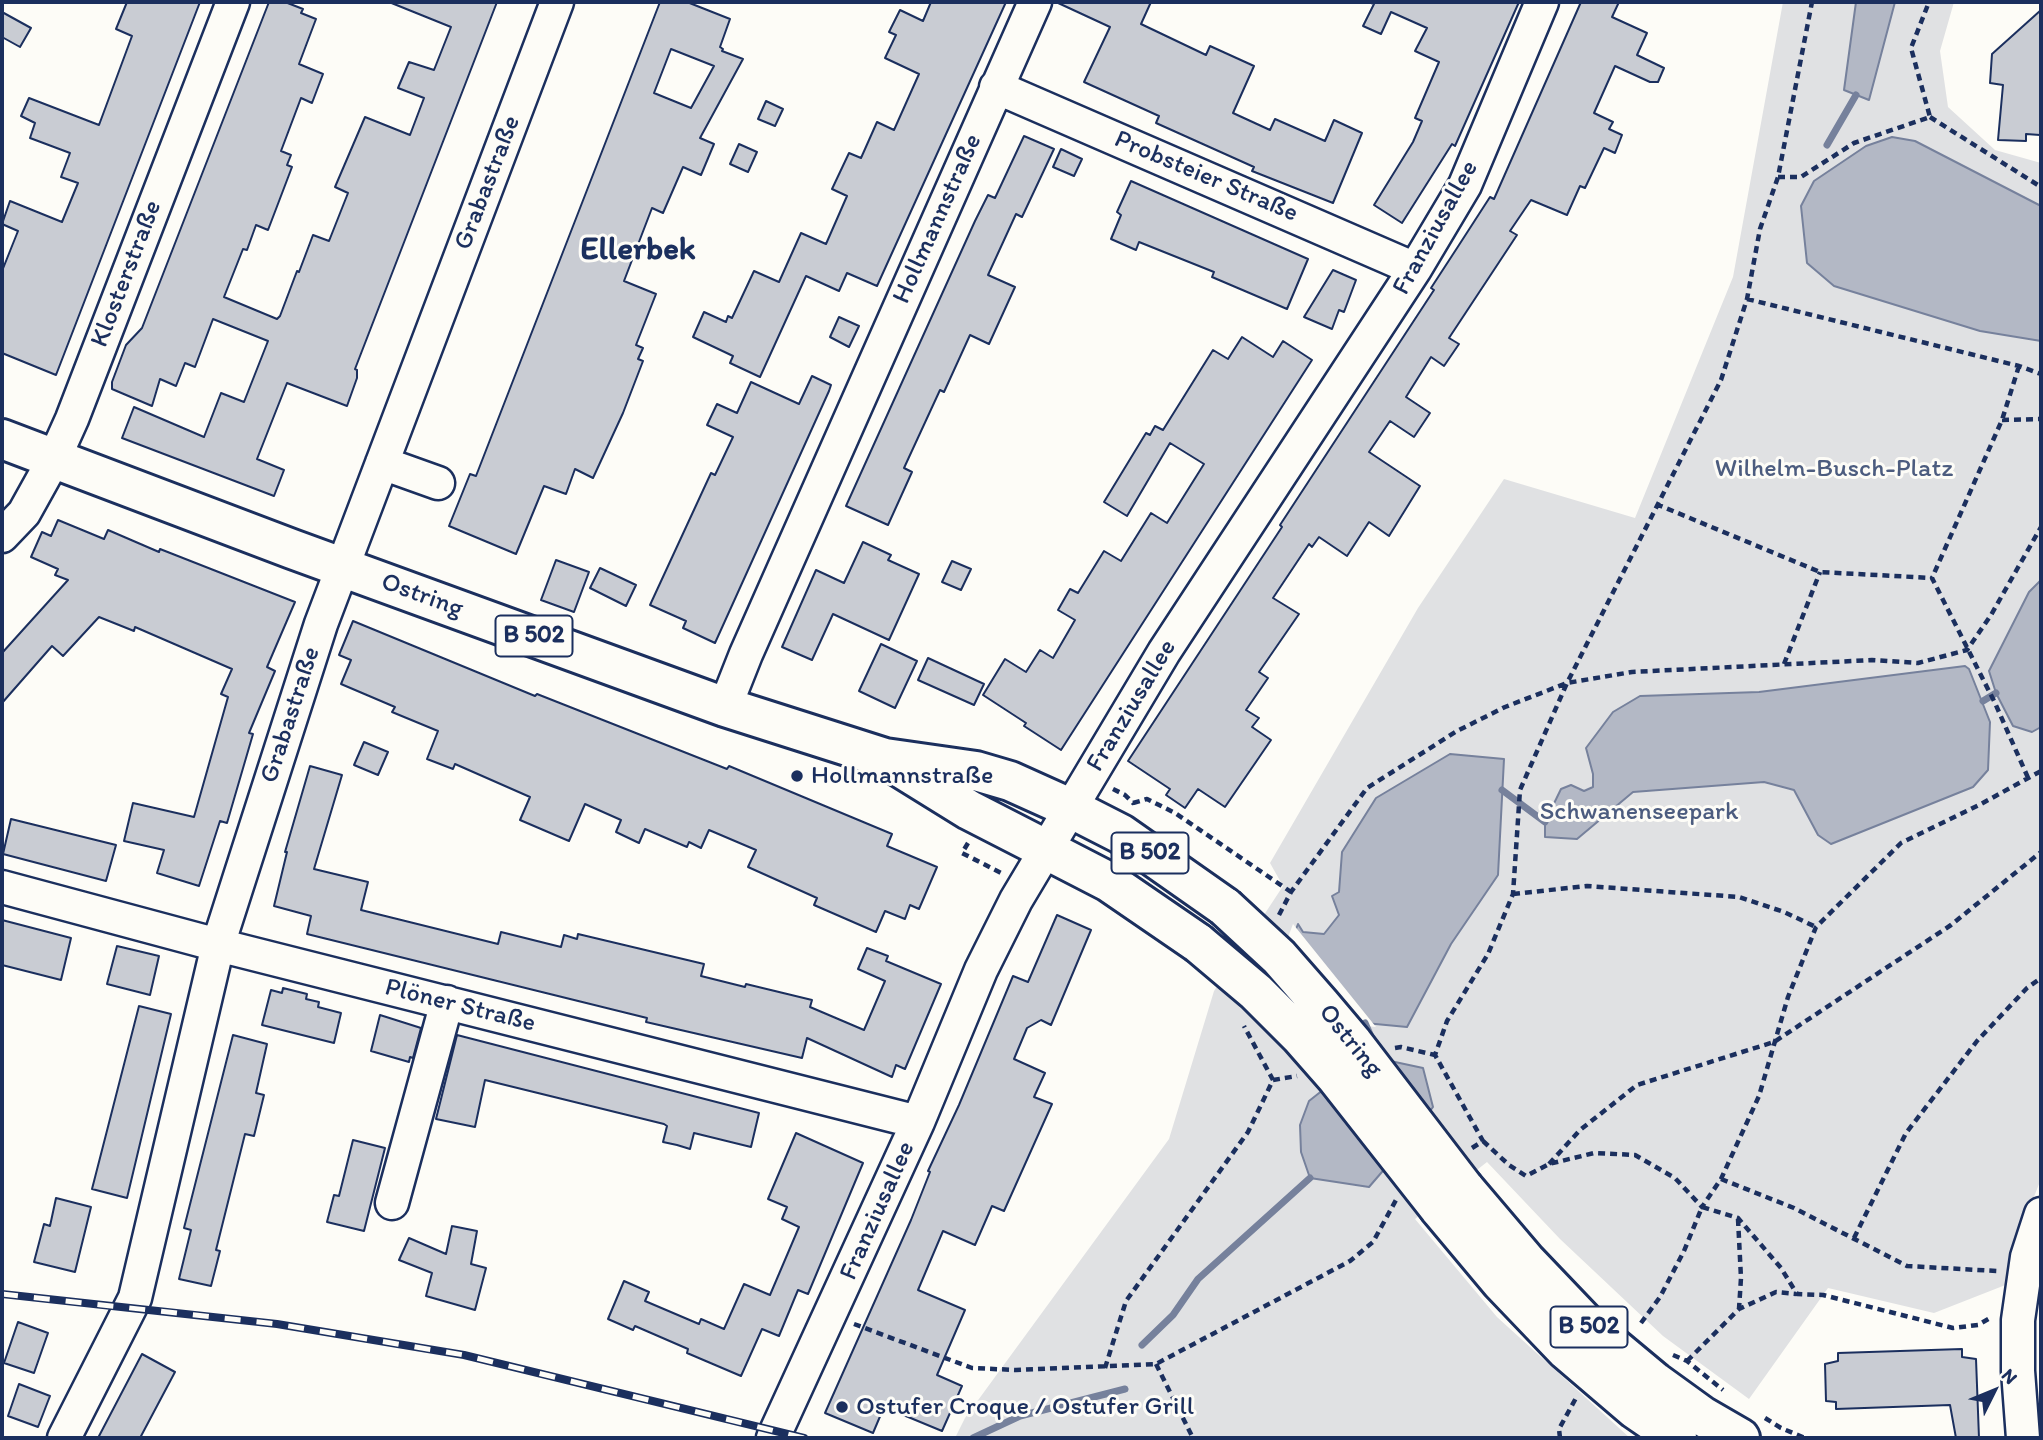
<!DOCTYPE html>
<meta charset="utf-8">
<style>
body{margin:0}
#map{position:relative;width:2043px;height:1440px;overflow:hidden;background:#fdfcf7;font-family:Itim,sans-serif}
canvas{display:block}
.frame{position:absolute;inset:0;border:4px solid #1b2f5e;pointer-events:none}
.north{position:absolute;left:1959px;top:1356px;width:70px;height:70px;-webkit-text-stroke:5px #fdfcf7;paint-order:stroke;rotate:47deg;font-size:19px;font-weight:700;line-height:28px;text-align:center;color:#1b2f5e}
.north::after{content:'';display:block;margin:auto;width:24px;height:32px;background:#1b2f5e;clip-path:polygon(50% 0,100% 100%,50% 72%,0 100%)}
</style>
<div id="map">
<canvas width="2043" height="1440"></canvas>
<div class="frame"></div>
<div class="north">N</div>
</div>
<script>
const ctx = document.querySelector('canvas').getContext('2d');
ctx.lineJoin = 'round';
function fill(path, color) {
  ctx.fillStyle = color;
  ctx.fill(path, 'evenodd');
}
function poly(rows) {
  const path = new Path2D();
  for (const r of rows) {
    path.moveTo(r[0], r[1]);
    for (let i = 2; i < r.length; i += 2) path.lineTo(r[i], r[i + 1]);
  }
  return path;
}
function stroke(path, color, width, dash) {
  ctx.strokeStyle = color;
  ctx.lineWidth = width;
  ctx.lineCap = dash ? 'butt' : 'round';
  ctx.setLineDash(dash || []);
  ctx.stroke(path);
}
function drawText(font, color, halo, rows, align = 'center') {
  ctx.font = font + ' Itim,sans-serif';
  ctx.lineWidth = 6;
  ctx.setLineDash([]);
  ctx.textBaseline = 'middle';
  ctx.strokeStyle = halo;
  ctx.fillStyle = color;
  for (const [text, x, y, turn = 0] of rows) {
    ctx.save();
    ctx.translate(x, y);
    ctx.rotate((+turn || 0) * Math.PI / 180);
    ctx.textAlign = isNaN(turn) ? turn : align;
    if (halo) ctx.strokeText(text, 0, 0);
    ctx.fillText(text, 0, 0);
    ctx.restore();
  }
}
fill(poly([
 [1783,2,1954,2,1940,51,1948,107,1995,150,2041,163,2041,1179,2015,1245,2008,1284,1934,1313,1828,1288,1749,1399,1663,1336,1560,1239,1487,1162,1415,1219,1497,1317,1630,1438,955,1438,965,1418,1169,1139,1214,991,1283,886,1270,863,1418,608,1504,479,1635,518,1733,277]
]), '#e0e1e3');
const water = poly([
 [1856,2,1895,2,1869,100,1844,90,1856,2],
 [1892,137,1915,141,2041,206,2041,341,1980,331,1834,286,1807,263,1801,206,1814,181,1866,146,1892,137],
 [2041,580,2041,727,2032,732,2013,726,1996,693,1989,671,2029,592,2041,580],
 [1965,666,1969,669,1990,722,1988,770,1973,787,1831,844,1818,835,1794,790,1764,782,1633,792,1577,839,1545,837,1545,822,1561,789,1571,785,1584,791,1593,787,1593,774,1586,748,1613,712,1640,696,1759,692,1965,666],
 [1450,754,1504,759,1498,875,1451,944,1407,1027,1365,1023,1266,1006,1298,924,1303,932,1324,934,1339,915,1332,896,1339,892,1342,852,1376,798,1450,754],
 [1381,1059,1423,1068,1433,1107,1400,1151,1369,1187,1310,1178,1301,1152,1300,1125,1309,1101,1333,1082,1381,1059]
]);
fill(water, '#b3b8c5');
stroke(water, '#76819c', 2);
fill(poly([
 [1293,924,1376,1027,1366,1026,1294,1049,1262,1006]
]), '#fdfcf7');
stroke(poly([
 [1827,145,1856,95],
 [1983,701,1996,693],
 [1502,790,1545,822],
 [1365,1023,1372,1039],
 [1142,1345,1173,1315,1198,1279,1310,1178],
 [973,1438,1020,1416,1125,1389]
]), '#76819c', 7);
const building = poly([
 [127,2,200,2,56,375,2,353,2,271,18,231,2,224,10,201,62,222,78,183,61,177,70,153,30,138,35,123,21,116,29,98,99,125,132,36,116,29,127,2],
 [269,2,285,2,303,9,301,13,316,19,299,64,323,74,312,103,301,98,281,151,291,155,287,165,292,167,268,230,256,225,247,250,243,249,224,297,277,319,280,316,297,271,299,272,313,235,329,241,348,193,335,187,365,117,410,135,424,98,398,88,409,62,434,70,451,27,389,2,497,2,355,369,357,370,357,378,347,406,287,383,257,459,284,470,274,496,122,438,134,407,204,437,221,393,244,402,268,341,213,319,195,367,185,363,176,386,160,379,152,406,112,389,112,382,126,345,142,328,269,2],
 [660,2,687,2,730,19,720,47,723,49,722,51,743,59,700,138,714,144,701,175,683,167,663,213,652,208,624,281,656,294,636,345,643,348,638,359,643,361,623,413,593,478,575,469,566,494,544,486,516,554,449,526,470,474,476,476,660,2],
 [671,49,714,66,691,108,654,93,671,49],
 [931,2,1006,2,877,286,847,273,839,291,806,276,760,377,730,363,733,356,693,337,704,312,726,322,728,316,732,318,754,271,779,282,801,233,826,244,847,196,832,189,849,153,861,158,877,122,894,130,919,74,885,58,896,35,889,32,900,10,923,21,931,2],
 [1056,2,1151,2,1141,24,1206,55,1210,46,1254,66,1233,113,1270,130,1275,119,1325,141,1334,120,1362,133,1333,203,1252,171,1254,167,1156,123,1159,116,1084,82,1110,27,1056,2],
 [1368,2,1519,2,1455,146,1452,144,1402,223,1374,205,1413,142,1422,121,1415,118,1439,62,1415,51,1427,28,1391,12,1381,34,1363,26,1374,4,1368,2],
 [1581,2,1619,2,1612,17,1647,33,1637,55,1664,68,1658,82,1650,82,1615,66,1594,113,1613,122,1609,129,1622,135,1615,153,1604,148,1585,188,1580,186,1567,215,1531,200,1510,231,1517,235,1449,338,1459,344,1444,366,1431,357,1406,397,1430,413,1414,437,1390,421,1369,452,1420,486,1389,536,1369,522,1347,556,1319,537,1312,547,1309,544,1273,598,1299,614,1259,672,1268,678,1246,710,1259,718,1252,727,1271,740,1225,807,1198,789,1185,808,1166,795,1170,789,1128,761,1282,527,1280,525,1434,290,1431,288,1459,245,1490,197,1494,199,1581,2],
 [2041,10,2040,135,2026,134,2026,141,1998,140,2003,85,1990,83,1992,54,2041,10],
 [2,12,31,28,20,47,2,37,2,12],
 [766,101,783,109,775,126,758,119,766,101],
 [1024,136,1054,149,1022,217,1016,214,988,275,1015,287,989,344,970,335,944,392,940,390,904,468,912,472,888,525,846,506,975,221,988,195,995,198,1024,136],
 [739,144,757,152,748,172,730,164,739,144],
 [1061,149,1082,159,1074,176,1053,167,1061,149],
 [1131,181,1308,259,1287,309,1212,277,1214,272,1139,242,1136,250,1111,239,1121,215,1117,212,1131,181],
 [1333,270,1356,280,1344,312,1339,310,1332,329,1304,317,1333,270],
 [839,317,859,326,849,347,830,337,839,317],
 [1242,337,1273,357,1283,341,1312,360,1061,750,1024,726,1026,723,983,695,1005,659,1026,672,1040,650,1053,658,1075,620,1058,610,1070,589,1078,593,1104,551,1121,561,1151,513,1167,523,1204,464,1170,443,1127,516,1104,502,1146,433,1150,435,1155,426,1163,430,1213,350,1228,359,1242,337],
 [812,376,831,385,829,391,715,643,683,628,686,621,650,605,711,473,715,475,733,437,707,425,717,404,737,413,751,382,799,404,812,376],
 [58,520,104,539,108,530,159,552,160,549,295,602,267,667,275,671,249,733,253,734,227,823,220,821,199,886,157,873,164,850,124,841,133,803,194,817,228,697,221,694,232,669,135,627,134,631,99,617,63,656,52,646,2,703,2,653,68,580,55,575,58,569,31,557,42,532,51,536,58,520],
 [863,542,891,555,888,560,919,574,889,640,833,614,812,660,782,647,816,570,844,583,863,542],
 [556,560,589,572,574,612,541,600,556,560],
 [952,561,971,569,961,590,942,582,952,561],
 [600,568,636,585,626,606,590,588,600,568],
 [353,621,535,696,537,694,727,769,729,766,892,834,887,846,937,867,919,909,910,905,905,919,885,911,876,932,814,905,817,898,748,867,756,850,709,830,701,848,689,842,687,847,645,829,639,843,616,832,621,820,585,804,569,841,520,820,530,797,455,764,453,769,427,759,438,731,392,712,395,707,341,684,351,660,339,655,353,621],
 [881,644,917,661,895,708,859,691,881,644],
 [928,658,984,684,974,705,918,680,928,658],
 [364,742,388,752,378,775,354,765,364,742],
 [310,766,342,775,314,869,368,882,361,910,498,944,501,932,561,947,564,935,577,939,578,934,704,964,701,976,745,987,746,984,812,1000,810,1007,864,1030,885,981,858,969,867,948,888,956,886,961,941,984,905,1069,896,1065,892,1077,807,1038,802,1058,646,1022,647,1018,307,934,311,916,274,906,287,852,285,852,310,766],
 [11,819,116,845,106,881,3,854,11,819],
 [1057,915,1091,930,1051,1025,1041,1020,1027,1028,1014,1059,1045,1073,1034,1097,1052,1104,1004,1211,992,1206,975,1245,943,1231,918,1290,965,1310,937,1375,962,1386,942,1431,884,1407,873,1433,825,1413,911,1220,930,1172,928,1171,959,1105,1013,976,1028,982,1057,915],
 [2,920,71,938,61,980,2,965,2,920],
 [117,946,159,956,150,995,107,984,117,946],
 [283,988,307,994,306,999,319,1002,318,1007,341,1013,334,1043,262,1025,271,990,282,993,283,988],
 [139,1006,171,1014,127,1198,92,1189,139,1006],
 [380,1015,421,1028,413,1058,410,1057,409,1062,371,1051,380,1015],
 [233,1035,267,1044,256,1093,264,1095,254,1136,245,1134,216,1250,220,1251,211,1286,179,1279,191,1230,184,1228,233,1035],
 [457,1035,759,1113,751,1147,694,1133,690,1149,677,1145,663,1142,667,1126,664,1124,485,1080,475,1127,436,1119,457,1035],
 [796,1133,863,1163,808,1294,798,1290,779,1336,762,1329,741,1376,687,1353,688,1349,635,1326,633,1330,608,1319,624,1281,649,1292,645,1301,699,1324,701,1319,724,1329,744,1284,770,1295,799,1227,782,1219,787,1207,768,1199,796,1133],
 [353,1140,385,1148,364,1231,327,1222,334,1195,339,1196,353,1140],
 [56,1198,91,1207,75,1272,34,1262,44,1224,50,1226,56,1198],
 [452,1226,477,1231,471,1264,486,1268,475,1310,426,1296,432,1273,399,1260,409,1238,446,1254,452,1226],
 [18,1322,48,1333,34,1373,4,1363,18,1322],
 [1962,1349,1962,1357,1976,1359,1979,1438,1956,1438,1950,1405,1836,1409,1836,1402,1826,1401,1825,1364,1838,1361,1838,1353,1962,1349],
 [142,1354,175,1372,140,1438,98,1438,142,1354],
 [19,1384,50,1396,38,1427,8,1416,19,1384]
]);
fill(building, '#c9ccd3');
stroke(building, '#1b2f5e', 2);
const minor = poly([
 [996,87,1415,269],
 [382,463,438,483],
 [2,536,24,513,54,459,72,419,233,2],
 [725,707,746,654,1035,2],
 [2,887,218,945,918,1122],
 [392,1203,447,1002],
 [64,1438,135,1298,218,945,321,624,557,2],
 [773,1438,918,1122,981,970,1016,900,1164,652,1415,269,1465,185,1542,2],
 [2023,1438,2018,1371,2018,1320,2027,1257,2041,1214]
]);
const major = poly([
 [2,439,292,549,725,707,885,758,976,771,1010,781,1070,808],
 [898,766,969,810,1045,849]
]);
const highway = poly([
 [1070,808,1121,834,1225,907],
 [1045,849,1109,882,1198,943],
 [1464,1188,1526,1261,1589,1327,1655,1382,1702,1416,1740,1438],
 [1439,1208,1501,1282,1566,1350,1635,1409,1677,1438]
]);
stroke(minor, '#1b2f5e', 37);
stroke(major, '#1b2f5e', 44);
stroke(highway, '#1b2f5e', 44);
stroke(poly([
 [1930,117,2041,187],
 [1778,177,1801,177,1854,143,1930,117,1911,48,1929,2],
 [1747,299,2019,366,2041,374],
 [2019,366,2002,420,1932,578,1995,703,2029,780],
 [2002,420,2041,419],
 [1656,504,1820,572,1932,578],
 [1784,664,1820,572],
 [1113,789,1125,795,1134,804],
 [1133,803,1147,799,1175,813,1291,892],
 [968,843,962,853,1003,874],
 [1513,894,1587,886,1739,897,1784,912,1816,927],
 [1279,915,1291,892,1367,788,1457,731,1505,707,1567,683,1632,672,1872,660,1918,663,1967,650,1991,615,2041,527],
 [1395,1048,1401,1047,1435,1055],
 [1273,1080,1297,1076],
 [1483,1141,1509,1165,1526,1176,1549,1164,1594,1153,1635,1155,1675,1178,1702,1207,1721,1179,1759,1096,1788,997,1816,927,1901,843,1981,804,2041,771],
 [1472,1148,1483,1141,1435,1055,1447,1021,1488,954,1513,894,1520,790,1567,683,1721,380,1747,299,1760,229,1778,177,1812,2],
 [1549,1164,1580,1130,1637,1085,1774,1042,1951,925,2041,852],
 [1721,1179,1794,1208,1907,1266,1997,1271],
 [1738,1219,1741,1278,1739,1309],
 [1854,1238,1906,1133,1977,1041,2027,988,2041,978],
 [1641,1323,1660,1297,1684,1251,1702,1207,1738,1218,1781,1268,1797,1294,1823,1295,1953,1328,1978,1325,1990,1318],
 [854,1324,972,1368,1016,1370,1156,1364,1350,1261,1373,1242,1396,1200],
 [1673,1355,1687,1361,1723,1390],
 [1687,1361,1739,1309,1776,1292,1796,1294],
 [1156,1364,1193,1438],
 [1105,1368,1126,1301,1248,1132,1273,1080,1244,1026],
 [1765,1418,1781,1428,1805,1438],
 [1560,1438,1559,1429,1576,1398]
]), '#1b2f5e', 4.5, [7, 5]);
stroke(minor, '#fdfcf7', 32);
stroke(major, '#fdfcf7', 38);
stroke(highway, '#fdfcf7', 38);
const rail = poly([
 [2,1294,277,1324,464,1355,804,1438]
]);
stroke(rail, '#1b2f5e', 8);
stroke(rail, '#fdfcf7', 5, [16]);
const highwayBridge = poly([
 [1225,907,1279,957,1321,1005,1353,1043,1464,1188],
 [1198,943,1256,992,1300,1036,1336,1077,1439,1208]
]);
stroke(highwayBridge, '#1b2f5e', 44, []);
stroke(highwayBridge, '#fdfcf7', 38);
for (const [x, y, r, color] of [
 [797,776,7,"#1b2f5e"],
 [842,1407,7,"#1b2f5e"]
]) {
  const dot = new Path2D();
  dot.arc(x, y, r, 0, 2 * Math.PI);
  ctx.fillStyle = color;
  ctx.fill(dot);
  stroke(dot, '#fdfcf7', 2.5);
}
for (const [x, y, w] of [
 [534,636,77],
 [1150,853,77],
 [1589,1327,77]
]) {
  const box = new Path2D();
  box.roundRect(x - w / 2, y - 20.5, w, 41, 5);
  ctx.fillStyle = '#fdfcf7';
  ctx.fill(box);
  stroke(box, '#1b2f5e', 2);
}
drawText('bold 24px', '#1b2f5e', null, [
 ["B 502",534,636],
 ["B 502",1150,853],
 ["B 502",1589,1327]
]);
drawText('26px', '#1b2f5e', '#fdfcf7', [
 ["Probsteier Straße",1206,177,23],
 ["Grabastraße",488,183,-69],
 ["Hollmannstraße",938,219,-66],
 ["Franziusallee",1436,228,-61],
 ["Klosterstraße",127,274,-69],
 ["Ostring",422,596,20],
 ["Franziusallee",1132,706,-59],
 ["Grabastraße",291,715,-72],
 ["Plöner Straße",460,1006,14],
 ["Ostring",1350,1041,51],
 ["Franziusallee",878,1211,-66]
]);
drawText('26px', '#4c5c7f', '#fdfcf7', [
 ["Wilhelm-Busch-Platz",1834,469],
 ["Schwanenseepark",1639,812]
]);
drawText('26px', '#1b2f5e', '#fdfcf7', [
 ["Hollmannstraße",811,776],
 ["Ostufer Croque / Ostufer Grill",856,1407]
], 'left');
drawText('bold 33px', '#1b2f5e', '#fdfcf7', [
 ["Ellerbek",638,251]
]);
</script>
